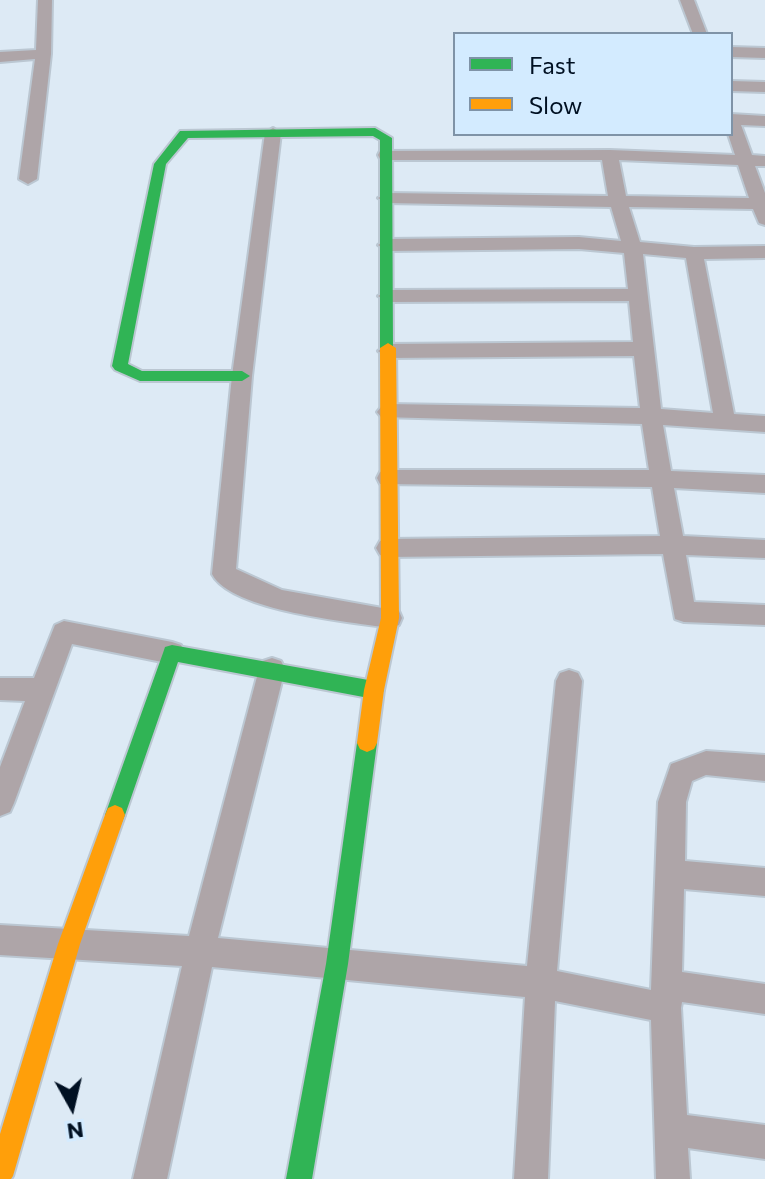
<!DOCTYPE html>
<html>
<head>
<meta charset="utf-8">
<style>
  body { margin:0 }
  #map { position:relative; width:765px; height:1179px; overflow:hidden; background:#ddeaf5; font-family:Commissioner,sans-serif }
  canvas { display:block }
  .legend { position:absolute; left:453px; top:32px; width:280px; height:104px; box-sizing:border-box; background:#d3ebff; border:2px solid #7f93a7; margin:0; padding:10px 14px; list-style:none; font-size:24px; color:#001022 }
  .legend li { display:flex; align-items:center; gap:16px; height:40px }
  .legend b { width:40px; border:2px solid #7f93a7 }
  .north { position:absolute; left:32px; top:1067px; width:80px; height:80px; -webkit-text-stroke:6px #d3ebff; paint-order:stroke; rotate:172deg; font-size:22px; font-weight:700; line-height:32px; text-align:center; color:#001022 }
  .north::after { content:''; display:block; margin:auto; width:28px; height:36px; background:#001022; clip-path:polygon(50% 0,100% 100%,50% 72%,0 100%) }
</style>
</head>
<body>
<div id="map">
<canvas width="765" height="1179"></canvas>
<ul class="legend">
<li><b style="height:10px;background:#30b455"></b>Fast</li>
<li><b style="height:10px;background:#ff9f0a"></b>Slow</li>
</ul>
<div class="north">N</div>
</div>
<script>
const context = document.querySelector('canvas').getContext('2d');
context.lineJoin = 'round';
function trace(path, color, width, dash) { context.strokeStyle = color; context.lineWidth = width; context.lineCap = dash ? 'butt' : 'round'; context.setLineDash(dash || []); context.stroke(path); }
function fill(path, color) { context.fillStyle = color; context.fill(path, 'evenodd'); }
const street = new Path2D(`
  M38,0H52L51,54L37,179L28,184L19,179L35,59L0,62V52L36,50Z
  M680,0H694L707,34H693Z
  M731,47L765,48V58L731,57Z
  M731,81L765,82V92L731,91Z
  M731,114L765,116V126L741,125L752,155L765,156V166H755L765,193V225L759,223L753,209L629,207L640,242L694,247L765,246V258L704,259L734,414L765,416V432L663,425L671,471L765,475V493L674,488L683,536L765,540V558L686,555L694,602L765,605V625L684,622L675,619L663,554L388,557L380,555L376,548L380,541L388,539L660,536L652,487L380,484L377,478L380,472L388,470H649L642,424L381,417L377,412L381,407L388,404L640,408L634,356L388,358L378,351L388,344L633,342L629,301L388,302L378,296L388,290L628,289L624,253L579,249L387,251L378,245L387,239L579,237L621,241L611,207L387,203L378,198L387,193L608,196L602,160H386L380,159L378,155L380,151L610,150L735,155L728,134H731ZM619,160L738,165L749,198L626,196ZM643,254L686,258L713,413L661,409Z
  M273,128L281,133L252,376L236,569L282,590L399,611L402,618L399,625L390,628C351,622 231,611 212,574L232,376L265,133Z
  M64,621L172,642L181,645L185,653L181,661L172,664L72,644L14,803L10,812L0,816V767L25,701L0,700V678H34L55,625Z
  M272,658L281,661L285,669L218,938L527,966L556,681L560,673L569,670L578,673L582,681L557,971L651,990L658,802L671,764L706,751L765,755V781L706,775L692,781L686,802L685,861L765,868V896L684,889L682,972L765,984V1014L682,1002L681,1008L687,1115L765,1125V1159L688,1148L690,1179H656L651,1020L555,1001L548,1179H514L525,997L212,967L167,1179H133L182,966L0,955V925L189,936L259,669L263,661Z`);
const fast = new Path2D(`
  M375,128L392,138L393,352H383L380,348V140L373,136L188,138L166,164L128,364L142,371H242L250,376L242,381H140L115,370L112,366L154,164L180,131Z
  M172,645L374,681L381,684L384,690L381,696L374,699L178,662L125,815L122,822L115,825L108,822L105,815L163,653L165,647Z
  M367,734L374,737L377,743L348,964L312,1179H286L326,964L357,743L360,737Z`);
const slow = new Path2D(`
  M388,343L396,348L399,618L384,690L377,743L374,749L367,752L360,749L357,743L364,690L381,618L380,348Z
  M115,805L122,808L125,815L80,944L13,1176L11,1179H0V1134L58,944L105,815L108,808Z`);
trace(street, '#bbc7d2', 4);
trace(fast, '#bbc7d2', 4);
trace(slow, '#bbc7d2', 4);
fill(street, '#aea5a8');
fill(fast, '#30b455');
fill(slow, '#ff9f0a');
</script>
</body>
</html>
